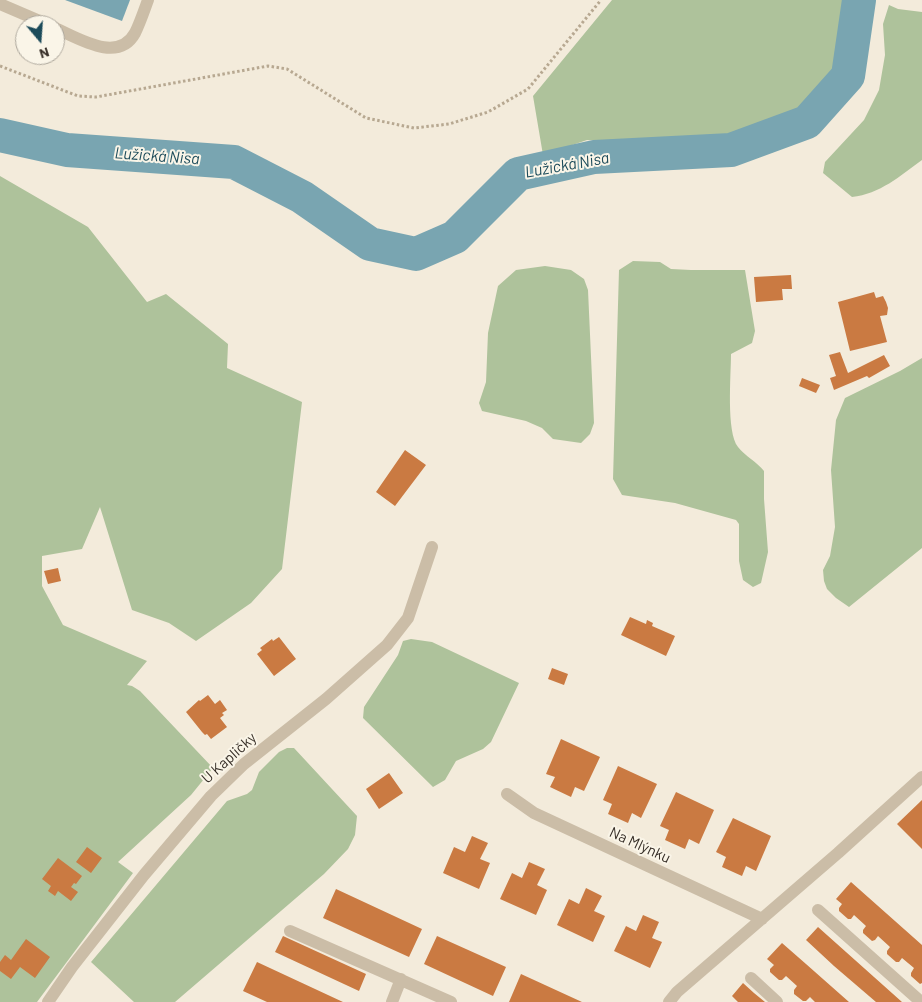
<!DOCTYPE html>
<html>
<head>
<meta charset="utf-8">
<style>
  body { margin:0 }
  #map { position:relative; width:922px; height:1002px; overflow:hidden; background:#f3ebdb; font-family:Barlow,sans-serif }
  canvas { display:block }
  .north { position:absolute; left:15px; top:15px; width:50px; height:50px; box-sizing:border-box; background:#faf5e8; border:1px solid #aca69b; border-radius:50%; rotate:162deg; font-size:14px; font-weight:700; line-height:20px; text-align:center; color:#372f28 }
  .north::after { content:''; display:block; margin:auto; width:18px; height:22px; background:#1c4b5a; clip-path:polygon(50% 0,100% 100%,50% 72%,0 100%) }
</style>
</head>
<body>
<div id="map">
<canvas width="922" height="1002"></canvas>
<div class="north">N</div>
</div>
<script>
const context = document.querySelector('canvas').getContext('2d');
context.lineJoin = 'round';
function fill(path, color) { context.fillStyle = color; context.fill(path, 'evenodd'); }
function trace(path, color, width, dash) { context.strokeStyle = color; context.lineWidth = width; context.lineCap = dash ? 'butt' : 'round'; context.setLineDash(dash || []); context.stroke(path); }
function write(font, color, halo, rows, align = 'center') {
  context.font = font + ' Barlow,sans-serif'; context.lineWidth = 4; context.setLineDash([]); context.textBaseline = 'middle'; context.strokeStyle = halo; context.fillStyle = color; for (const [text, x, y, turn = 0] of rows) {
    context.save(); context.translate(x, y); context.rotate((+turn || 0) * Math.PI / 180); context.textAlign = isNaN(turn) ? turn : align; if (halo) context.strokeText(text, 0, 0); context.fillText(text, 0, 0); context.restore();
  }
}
fill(new Path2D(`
  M612,0H848L835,73L798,112L724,141L587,140L543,155L533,96Z
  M889,5L898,9L922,12V160C900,176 880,194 852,197L823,173L825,162L864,120L879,90L885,55L883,24Z
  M0,176L88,227L147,302L166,294L228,344L227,368L302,402L282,569L251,603L196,641L169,623L132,610L100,507L82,549L42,556V586L63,625L147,661L127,685L132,686L140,691L213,768L191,795L118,862L133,873L37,1002H0Z
  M633,261L660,262L671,269L691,270H745L755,331L752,343L731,354C731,375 726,432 738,447C745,456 757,462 764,471V499L768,552L761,583L753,587L743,580L739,561V524L736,520L675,503L622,495L613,479L619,270Z
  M545,266L571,270L584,279L588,290L594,423L590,434L581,443L553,439L542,428L526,421L482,411L479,403L486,382L488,333L498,286L516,270Z
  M922,358V548L849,607L836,598L827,589L824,581L823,570L830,556L835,527L831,470L836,420L845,398L900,371Z
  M411,639L432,642L519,683L491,742L483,749L456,761L445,780L433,787L363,718L364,707L398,655L403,641Z
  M287,748H294L357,816L355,835L348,849L324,874L175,1002H134L91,962L227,801L247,794L252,790L259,772L279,752Z`), '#aec29b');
fill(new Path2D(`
  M65,0H130L122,21Z`), '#79a5b1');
trace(new Path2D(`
  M0,135L67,150L234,162L302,197L370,244L416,254L455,237L518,174L594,157L731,150L807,122L848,76L859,0`), '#79a5b1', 34);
fill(new Path2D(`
  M791,275L792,289H782L783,300L756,302L754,277Z
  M874,292L876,298L883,296L886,302L888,308L887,315L880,316L887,342L850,351L838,302Z
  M840,352L848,373L884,355L890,366L869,378L867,376L834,390L830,378L836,376L829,355Z
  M802,378L820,385L816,393L799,386Z
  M405,450L426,465L395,506L376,492Z
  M58,568L61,581L48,584L44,571Z
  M630,617L646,624L647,620L653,623L652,626L675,636L666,656L621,635Z
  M279,637L296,659L274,676L257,654L262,650L260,648L272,639L273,641Z
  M552,668L568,674L564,685L548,679Z
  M208,695L215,704L220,700L227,710L222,713L224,715L220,718L227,727L211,739L207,734L205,735L202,732L186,712L199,700L200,701Z
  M561,739L600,757L584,791L575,787L571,797L550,787L555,777L546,774Z
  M618,766L657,784L641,818L632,813L628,823L608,814L612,804L603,800Z
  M389,773L403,793L379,809L366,789Z
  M676,792L714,810L699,844L689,839L685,849L665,840L669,830L660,826Z
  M922,800V849L897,824Z
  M733,818L771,836L756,871L746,866L742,876L722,867L726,857L716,852Z
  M472,836L488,843L480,859L490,863L479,889L443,873L454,847L465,852Z
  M87,847L102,858L91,873L76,862Z
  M58,858L82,876L76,884L74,883L71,887L78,892L71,901L58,891L55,896L48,891L51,886L42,879Z
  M529,862L545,869L537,885L547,890L536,915L500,899L512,873L522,878Z
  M851,882L922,945V983L920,984L911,976V973L914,968L902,958L899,962H896L887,954V951L890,947L878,936L875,940L872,941L863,933V930L866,926L854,915L851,919H848L839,911V908L842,904L836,899Z
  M586,888L602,896L594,911L605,916L593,942L557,925L569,899L579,904Z
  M336,889L422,929L409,957L323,918Z
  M643,915L659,922L652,938L662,942L650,968L614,951L626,926L636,931Z
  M818,927L902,1002H876L834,966L806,940Z
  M283,936L366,974L359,991L275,952Z
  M437,936L506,967L493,996L424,964Z
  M26,939L50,957L35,978L20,967L11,979L0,971V962L5,955L11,960Z
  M782,943L806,964L849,1002H815L810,997L806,1001H803L794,994V990L797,986L786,976L782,980H779L770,972V969L774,965L767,959Z
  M257,962L343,1002H267L243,991Z
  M521,974L582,1002H509Z
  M743,983L754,993L765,1002H738L732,996Z`), '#ca7a42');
trace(new Path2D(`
  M0,66L78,96L96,97L268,66L287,69L366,118L414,128L449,124L488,112L528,89L601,0`), '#b7a891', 3, [2.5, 2.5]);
trace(new Path2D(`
  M0,4L49,25
  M55,28C78,38 118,64 135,33C140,23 144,11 148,0
  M507,794L534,813L762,919
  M818,910L921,1002
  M290,931L451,1002
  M751,978L777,1002
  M48,1002L72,967L144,875L211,796L244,764L326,699L387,645L408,618L432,547
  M392,1002L401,979
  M669,1002L677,992L838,853L922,777`), '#cbbda7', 12);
write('15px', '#372f28', '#faf5e8', [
  ["U Kapličky",229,758,-42],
  ["Na Mlýnku",640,845,25]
]);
write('italic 16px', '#1c4b5a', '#faf5e8', [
  ["Lužická Nisa",157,156,4],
  ["Lužická Nisa",567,165,-10]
]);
</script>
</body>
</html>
